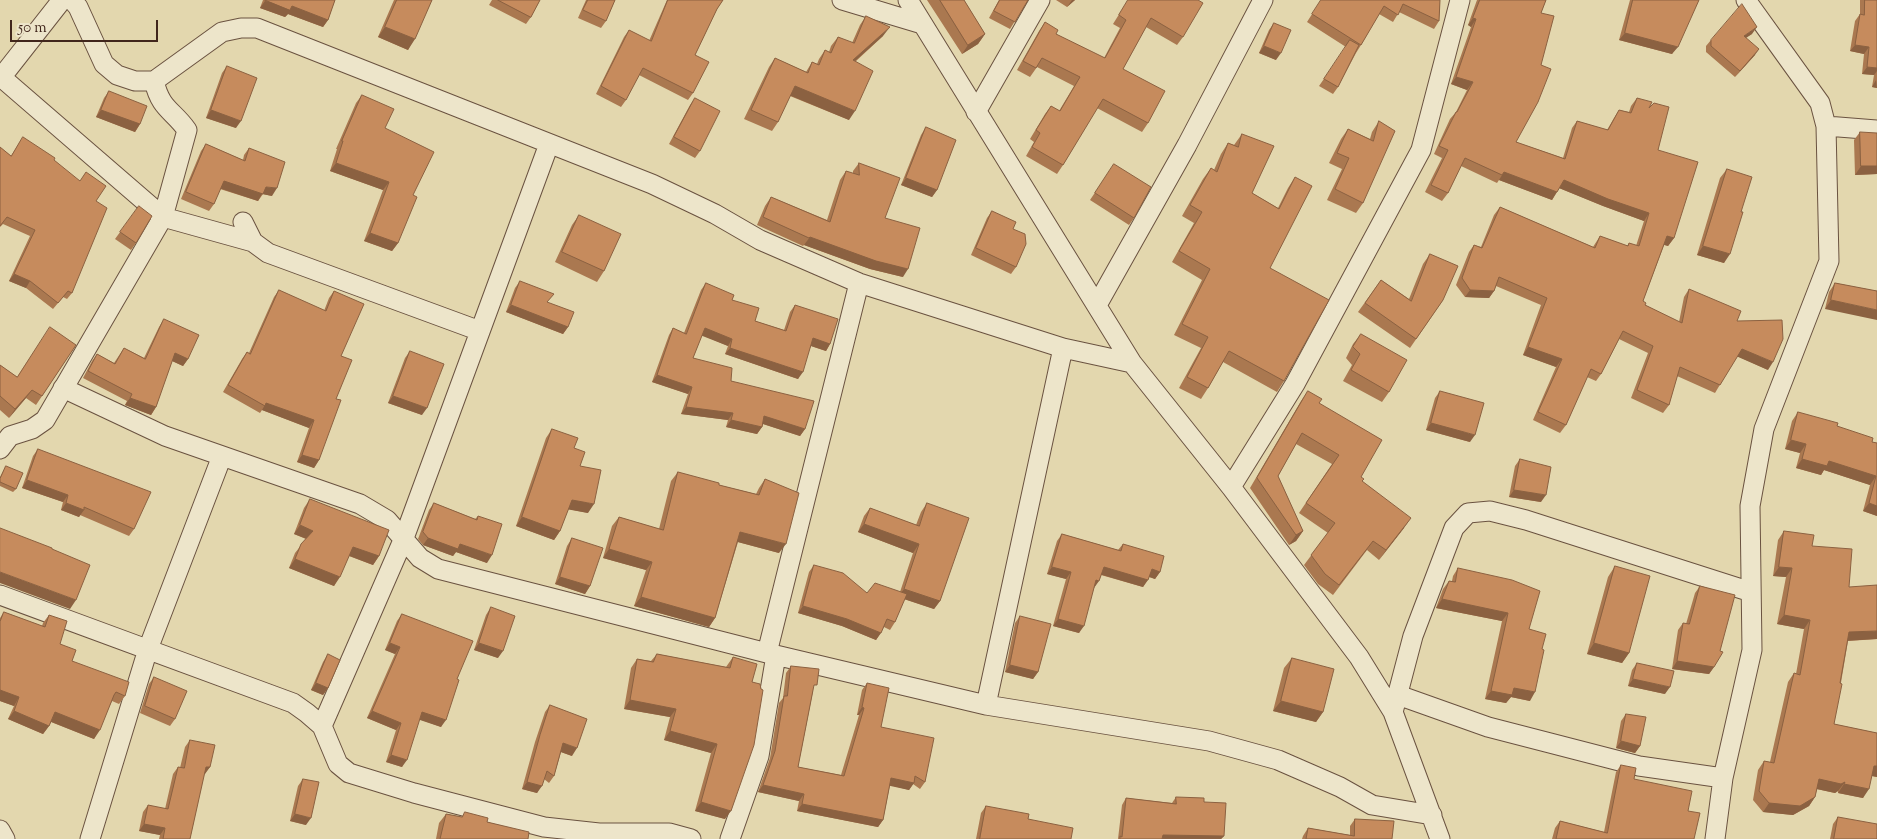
<!DOCTYPE html>
<html>
<head>
<meta charset="utf-8">
<style>
  body { margin:0 }
  #map { position:relative; width:1877px; height:839px; overflow:hidden; background:#e3d7ae; font-family:"Sorts Mill Goudy",serif }
  canvas { display:block }
  .scale { position:absolute; left:10px; top:20px; width:148px; height:22px; box-sizing:border-box; border:2px solid #41261c; border-top:0; padding-left:6px; font-size:15px; line-height:18px; white-space:nowrap; color:#41261c; -webkit-text-stroke:4px #ede5ca; paint-order:stroke }
</style>
</head>
<body>
<div id="map">
<canvas width="1877" height="839"></canvas>
<div class="scale">50 m</div>
</div>
<script>
const context = document.querySelector('canvas').getContext('2d');
context.lineJoin = 'round';
function trace(path, color, width, dash) { context.strokeStyle = color; context.lineWidth = width; context.lineCap = dash ? 'butt' : 'round'; context.setLineDash(dash || []); context.stroke(path); }
function fill(path, color) { context.fillStyle = color; context.fill(path, 'evenodd'); }
const minor = new Path2D(`
  M72,0L78,7L104,64L117,75L135,81H154L222,32L241,28H257L652,184L715,214L760,240L859,283L1063,348L1132,363
  M842,0L922,24
  M908,0L1132,363L1231,487L1359,657L1393,712L1440,839
  M1,77L163,217L253,242
  M0,79L62,0
  M976,112L1040,0
  M1826,126L1877,130
  M243,222L253,242L268,253L480,331
  M1097,305L1187,145L1263,0
  M63,388L165,436L360,504L387,520L420,558L438,569L767,653L986,705L1209,741L1278,760L1340,787L1372,805L1432,815
  M0,449L10,436L32,429L45,420L163,217L187,130C172,109 161,110 154,81
  M1231,487L1295,384L1421,150L1460,0
  M0,595L293,703L307,713L322,726L338,764L349,773L414,793L544,827L599,833H669L691,839
  M767,653L859,283
  M1398,695L1488,727L1639,766L1723,778
  M986,705L1063,348
  M1393,712L1413,636L1454,528L1468,513L1490,511L1526,520L1751,592
  M322,726L404,538L549,144
  M0,830L5,839
  M90,839L148,649L222,456
  M730,839L759,756L776,655
  M1715,839L1723,778L1752,650L1750,506L1764,429L1829,261L1826,126L1820,103L1746,0`);
trace(minor, '#6a5240', 21);
trace(minor, '#ede5ca', 19);
fill(new Path2D(`
  M263,0H335L328,20L323,27L288,14L285,17L260,8Z
  M394,0H432L408,50L378,37Z
  M492,0H540L531,17L526,24L489,5Z
  M586,0H615L606,21L601,28L578,18Z
  M667,0H723L717,9L695,55L693,93L688,100L639,75L626,100L621,107L596,94L624,37L629,30L649,41Z
  M927,0H964L985,34L978,44L962,54Z
  M999,0H1028L1010,29L989,18Z
  M1056,0H1075L1067,7Z
  M1128,0L1183,37L1177,45L1146,27L1123,69L1148,123L1142,132L1097,108L1063,165L1057,174L1026,156L1034,142L1030,139L1045,114L1051,106L1059,111L1074,86L1037,67L1030,77L1017,70L1039,31L1045,22L1056,34L1104,58L1120,28L1113,24Z
  M1321,0H1440L1439,21L1434,29L1399,12L1393,22L1379,14L1361,45L1356,53L1338,87L1333,94L1319,86L1346,47L1307,22Z
  M1477,0H1546L1541,13L1516,142L1563,158L1572,128L1577,121L1607,130L1614,118L1619,110L1629,112L1631,106L1637,98L1649,108L1674,238L1668,246L1664,245L1643,301L1645,305L1679,322L1684,297L1689,289L1737,321L1768,370L1737,356L1715,393L1677,376L1669,405L1663,413L1631,398L1648,353L1619,339L1601,374L1596,381L1587,377L1566,425L1560,433L1533,420L1556,367L1523,355L1541,305L1496,286L1494,291L1489,298L1465,297L1456,285L1469,252L1474,245L1481,247L1494,215L1500,207L1593,247L1600,236L1627,246L1629,243L1636,246L1644,221L1603,206L1559,188L1552,200L1499,180L1497,183L1461,166L1448,193L1442,201L1425,192L1442,158L1434,154L1450,119L1456,112L1467,90L1451,84L1471,27L1468,25Z
  M1630,0H1699L1672,54L1619,40Z
  M1860,0H1877V88L1872,87L1874,75L1862,74L1864,54L1850,51L1855,21L1860,14Z
  M866,16L883,36L855,62L849,120L790,96L778,122L772,131L744,119L769,67L775,58L806,72L812,62L817,64L819,59L825,50L829,52L831,46L838,37L852,43L860,25Z
  M1274,23L1276,60L1259,53L1269,30Z
  M1752,34L1746,37L1755,55L1735,77L1706,52V46L1711,40Z
  M227,66L236,128L206,118L222,73Z
  M109,91L140,124L135,132L96,117L104,98Z
  M362,95L385,128L398,243L392,251L364,241L383,190L330,171L337,149H336L356,103Z
  M695,98L700,151L695,158L669,144L690,105Z
  M1379,121L1363,203L1356,213L1327,200L1342,169L1329,163L1341,139L1348,129L1370,139L1372,132Z
  M926,127L937,190L932,197L901,185L921,135Z
  M1860,132L1877,174L1855,175L1854,140Z
  M1242,134L1252,193L1278,208L1288,188L1295,177L1270,268L1284,381L1277,392L1223,362L1208,388L1201,399L1179,388L1201,348L1174,335L1202,280L1172,262L1194,223L1182,216L1203,179L1211,168L1214,170L1221,154L1228,143L1234,145Z
  M23,137L54,160L96,201L72,293L67,299L63,297L53,309L26,288L9,281L30,236L3,224L0,227V147L11,156Z
  M206,144L243,160L244,155L249,148L272,196L263,194L258,201L220,189L214,204L209,211L181,199L201,151Z
  M859,163L885,218L903,277L870,269L804,245L803,246L757,225L765,206L771,197L827,220L840,180L846,171L853,174V171Z
  M1114,164L1134,218L1129,225L1090,200Z
  M1727,169L1741,212L1724,263L1697,255L1720,178Z
  M139,206L136,243L131,250L115,239Z
  M992,211L1013,229L1016,267L1011,274L971,255L987,218Z
  M579,215L604,271L597,282L555,262L572,225Z
  M1430,254L1443,300L1410,348L1358,312L1381,280L1409,299L1423,264Z
  M520,281L547,302L568,327L563,334L506,312L515,288Z
  M706,283L732,300L755,321L784,330L790,312L795,305L830,344L826,351L811,346L798,379L725,354L728,346L702,335L693,358L731,381L805,429L800,436L763,424L762,427L757,434L726,427L728,420L681,414L688,394L652,382L669,335L673,328L684,333L701,290Z
  M1835,283L1877,291L1825,309L1829,292Z
  M279,290L324,311L329,298L334,291L341,356L336,399L319,460L314,468L297,462L309,428L262,410L260,413L223,392L242,359L247,352L249,353L274,297Z
  M164,319L188,359L183,366L172,361L156,407L151,415L125,405L127,401L83,378L92,361L97,354L114,363L124,348L144,358L159,327Z
  M1361,334L1389,392L1382,402L1343,381L1352,365L1346,358L1353,344Z
  M76,345L36,405L26,398L9,418L0,410V365L17,377Z
  M410,351L422,415L388,403L405,358Z
  M1308,391L1319,403L1361,477L1362,481L1404,528L1379,560L1367,550L1333,595L1318,584L1304,565L1328,533L1299,513L1332,464L1296,444L1278,476L1303,531L1296,541L1289,545L1250,488L1301,401Z
  M1440,391L1470,442L1426,430L1435,398Z
  M1798,412L1837,426L1872,442L1877,443V516L1863,511L1870,485L1824,470L1821,475L1796,468L1800,453L1785,449L1792,421Z
  M552,429L574,448L580,466L588,513L568,509L560,531L554,540L516,526L546,438Z
  M38,449L134,529L129,536L80,515L79,517L61,510L63,502L22,488L33,456Z
  M1520,459L1541,502L1509,497L1515,466Z
  M6,466L16,489L13,492L0,486V477Z
  M678,472L719,485L756,494L759,488L765,479L779,553L738,542L715,618L709,627L634,606L646,570L603,558L612,526L619,517L659,529L671,481Z
  M310,499L379,556L373,565L349,556L334,586L289,568L295,553L306,539L294,534L304,508Z
  M434,503L475,519L478,516L487,563L456,552L453,556L423,545L418,539L429,510Z
  M927,503L940,601L934,609L904,599L895,622L890,630L884,627L876,640L842,626L798,613L809,572L814,565L867,593L900,592L913,553L858,532L864,516L870,508L916,525L921,512Z
  M1784,531L1812,546L1849,587L1877,639L1848,641L1834,724L1877,733V777L1872,776L1863,798L1838,793V791L1835,793L1817,789L1815,797L1809,806L1793,815L1763,812L1753,800L1758,770L1764,761L1770,762L1788,682L1794,673L1796,674L1804,629L1777,624L1786,577L1773,576L1778,540Z
  M1062,534L1118,550L1123,544L1160,572L1155,579L1149,577L1143,587L1101,575L1094,588L1079,633L1053,626L1066,579L1047,574L1057,541Z
  M572,538L590,586L585,594L555,584L567,546Z
  M1615,566L1629,653L1622,663L1587,654L1608,577Z
  M1458,568L1529,629L1530,701L1511,697L1506,703L1485,699L1502,621L1436,608L1443,589L1449,581H1452L1453,576Z
  M1700,586L1714,667L1709,674L1672,669L1678,630L1683,623L1686,624L1695,593Z
  M491,607L498,658L474,650L486,615Z
  M4,612L42,626L43,623L49,615L60,644L72,661L125,696L119,704L112,701L94,739L51,722L49,726L43,734L8,719L14,706L0,701V618Z
  M402,614L457,679L441,727L419,719L402,767L386,762L396,730L367,718L395,654L385,650L397,621Z
  M1020,616L1038,672L1033,679L1005,672L1015,623Z
  M328,654V688L323,695L311,690L323,662Z
  M657,654L726,667L733,657L752,682L725,819L695,811L711,753L664,740L670,717L624,709L631,668L637,659L651,661Z
  M1292,658L1323,712L1316,722L1273,711L1284,668Z
  M1637,663L1665,694L1628,686L1632,670Z
  M791,666L813,691L798,767L841,775L859,715H857L862,690L867,683L881,727L925,782L920,789L913,784L909,790L890,785L883,820L878,827L797,811L799,801L758,792L770,758L779,703L783,698L786,673Z
  M154,677L175,719L170,726L140,713L149,684Z
  M550,705L572,756L561,752L554,776L549,783L544,779L537,793L522,789L535,742L545,712Z
  M1626,714L1640,746L1635,753L1616,748L1621,721Z
  M190,740L210,767L204,774L190,839H159L160,835L139,831L143,812L148,805L165,809L173,774L178,767L180,768L185,747Z
  M1621,765L1634,779L1688,811L1694,839H1552L1555,828L1560,821L1604,832L1616,772Z
  M303,779L306,825L290,821L298,786Z
  M1176,797L1204,802L1224,836L1221,839H1118L1122,805L1126,798L1172,803Z
  M986,806L1028,819L1071,839H976L981,813Z
  M446,814L487,822L528,839H436L439,823Z
  M1838,817L1877,839H1830L1833,824Z
  M1355,819L1392,839H1302L1303,836L1308,828L1350,835V826Z`), '#aa7850');
fill(new Path2D(`
  M1072,0H1075L1067,7Z
  M265,1L292,6L328,20L323,27L288,14L285,17L260,8Z
  M1473,18L1476,19L1471,27L1468,25Z
  M385,27L415,39L408,50L378,37Z
  M890,27L883,36L846,69L853,60Z
  M1757,27L1752,34L1740,42L1744,36Z
  M1625,33L1678,47L1672,54L1619,40Z
  M985,34L978,44L962,54L968,45Z
  M1855,45L1869,47L1864,54L1850,51Z
  M1264,46L1281,53L1276,60L1259,53Z
  M1759,49L1755,55L1735,77L1740,71Z
  M1867,67L1877,68V71L1874,75L1862,74Z
  M1456,77L1473,82L1467,90L1451,84Z
  M1876,80L1877,88L1872,87Z
  M795,86L855,111L849,120L789,95Z
  M101,110L140,124L135,132L96,117Z
  M211,110L241,121L236,128L206,118Z
  M336,163L389,182L383,190L330,171Z
  M1861,166H1877V174L1855,175Z
  M1504,172L1557,192L1552,200L1499,180Z
  M906,178L937,190L932,197L901,185Z
  M1564,180L1649,213L1644,221L1603,206L1559,188Z
  M224,181L266,187L277,188L272,196L262,194L258,201L219,188Z
  M370,233L398,243L392,251L364,241Z
  M1667,236L1674,238L1668,246L1662,244Z
  M810,237L908,269L903,277L870,269L804,245Z
  M1703,246L1730,254L1724,263L1697,255Z
  M14,274L30,281L26,288L9,281Z
  M1470,290L1494,291L1489,298L1465,297Z
  M1831,300L1877,310V320L1825,309Z
  M511,305L568,327L563,334L506,312Z
  M705,328L732,339L728,346L700,335Z
  M813,338L830,344L826,351L808,345Z
  M1528,347L1562,359L1556,367L1523,355Z
  M730,348L803,372L798,379L725,354Z
  M1742,349L1773,362L1768,370L1736,356Z
  M175,353L188,359L183,366L170,360Z
  M657,375L692,387L688,394L652,382Z
  M32,390L26,398L9,418L15,409Z
  M393,396L427,408L422,415L388,403Z
  M130,398L156,407L151,415L125,405Z
  M266,403L314,420L309,428L262,410Z
  M686,407L733,413L728,420L681,414Z
  M764,416L805,429L800,436L760,423Z
  M731,420L762,427L757,434L726,427Z
  M1431,423L1475,435L1470,442L1426,430Z
  M1791,440L1806,444L1800,453L1785,449Z
  M302,455L319,460L314,468L297,462Z
  M1802,459L1829,461L1876,476L1870,485L1824,470L1821,475L1796,468Z
  M27,480L68,495L63,502L22,488Z
  M1514,490L1546,495L1541,502L1509,497Z
  M572,500L594,504L588,513L566,509Z
  M66,503L84,510L79,517L61,510Z
  M1869,503L1877,506V516L1863,511Z
  M522,517L560,531L554,540L516,526Z
  M1411,518L1404,528L1379,560L1386,550Z
  M864,524L919,544L913,553L858,532Z
  M300,525L313,531L307,539L294,534Z
  M1303,531L1296,541L1289,545L1296,535Z
  M740,532L786,544L779,553L734,541Z
  M428,538L460,544L492,555L487,563L456,552L453,556L423,545Z
  M353,547L379,556L373,565L347,555Z
  M609,549L652,562L646,570L603,558Z
  M295,559L340,577L334,586L289,568Z
  M1052,567L1071,572L1066,579L1047,574Z
  M1104,567L1148,580L1143,587L1099,574Z
  M1779,567L1792,568L1786,577L1773,576Z
  M1152,569L1160,572L1155,579L1147,576Z
  M0,572L76,600L70,609L0,583Z
  M560,577L590,586L585,594L555,584Z
  M1096,580L1099,581L1094,588Z
  M904,589L940,601L934,609L898,597Z
  M641,597L715,618L709,627L634,606Z
  M1442,599L1508,613L1502,621L1436,608Z
  M803,606L847,619L881,633L876,640L842,626L798,613Z
  M1784,615L1810,620L1804,629L1777,624Z
  M1058,619L1084,626L1079,633L1053,626Z
  M1877,631V639L1843,641L1849,632Z
  M390,643L400,647L395,654L385,650Z
  M479,643L503,651L498,658L474,650Z
  M1594,643L1629,653L1622,663L1587,654Z
  M1677,661L1714,667L1709,674L1672,669Z
  M1010,665L1038,672L1033,679L1005,672Z
  M1633,679L1670,687L1665,694L1628,686Z
  M316,683L328,688L323,695L311,690Z
  M1514,688L1535,692L1530,701L1511,697L1506,703L1485,699L1491,691Z
  M0,690L19,697L14,706L0,701Z
  M630,700L676,709L670,717L624,709Z
  M1281,701L1323,712L1316,722L1273,711Z
  M862,707L864,708L859,715H857Z
  M14,711L49,726L43,734L8,719Z
  M372,711L401,723L396,730L367,718Z
  M55,712L100,730L94,739L49,721Z
  M422,712L446,720L441,727L417,719Z
  M670,731L717,744L711,753L664,740Z
  M1621,741L1640,746L1635,753L1616,748Z
  M563,743L577,748L572,756L558,751Z
  M391,755L407,760L402,767L386,762Z
  M1874,766H1877V777L1867,775Z
  M206,767H210L205,774H201Z
  M891,778L914,783L909,790L886,785Z
  M1819,779L1845,782L1838,791L1835,793L1812,788Z
  M527,782L542,786L537,793L522,789Z
  M1844,784L1869,789L1863,798L1838,793Z
  M763,785L804,794L799,801L758,792Z
  M1815,797L1809,806L1793,815L1763,812L1769,803Z
  M701,802L731,811L725,819L695,811Z
  M802,804L883,820L878,827L797,811Z
  M295,814L311,818L306,825L290,821Z
  M144,824L165,828L160,835L139,831Z
  M1163,835L1224,836L1221,839H1160Z`), '#8b6141');
const building = new Path2D(`
  M265,0H335L328,20L292,6L290,10Z
  M397,0H432L415,39L385,27Z
  M498,0H540L531,17Z
  M588,0H615L606,21L583,10Z
  M668,0H723L717,9L695,55L709,62L693,93L643,68L626,100L601,86L629,30L651,41Z
  M940,0H964L985,34L968,45Z
  M1000,0H1028L1015,22L994,11Z
  M1128,0H1198L1203,3L1183,37L1151,18L1123,69L1165,91L1148,123L1103,99L1063,165L1032,147L1040,133L1036,130L1051,106L1060,111L1080,77L1042,58L1036,68L1023,61L1045,22L1058,30L1056,34L1105,58L1126,20L1119,15Z
  M1321,0H1440L1439,21L1403,4L1398,15L1384,6L1361,45L1312,14Z
  M1480,0H1546L1541,13L1554,16L1541,65L1551,69L1538,102L1516,142L1565,159L1577,121L1608,130L1619,110L1631,113L1637,98L1652,102L1649,108L1654,103L1669,107L1658,150L1698,162L1674,238L1667,236L1643,301L1646,303L1645,305L1682,323L1689,289L1741,311L1737,321L1782,320L1783,339L1773,362L1742,349L1720,385L1680,367L1669,405L1637,390L1653,346L1623,331L1601,374L1591,369L1566,425L1538,412L1562,359L1528,347L1547,298L1499,277L1494,291L1470,290L1462,278L1474,245L1482,248L1500,207L1595,248L1600,236L1628,246L1629,243L1639,246L1649,213L1608,199L1564,180L1557,192L1504,172L1502,175L1465,158L1448,193L1431,185L1448,150L1439,146L1456,112H1457L1473,82L1456,77L1476,19L1473,18Z
  M1633,0H1699L1678,47L1625,33Z
  M1865,0H1877V68L1867,67L1869,47L1855,45L1860,14L1864,15Z
  M1742,4L1757,27L1744,36L1759,49L1740,71L1711,46V40Z
  M866,16L890,27L853,60L873,71L855,111L795,86L778,122L751,110L775,58L808,73L812,62L819,65L825,50L831,53L838,37L854,43Z
  M1274,23L1291,30L1281,53L1264,46Z
  M1350,40L1359,45L1338,87L1324,79Z
  M227,66L257,78L241,121L211,110Z
  M109,91L147,106L140,124L101,110Z
  M362,95L394,109L385,128L434,152L413,195L417,197L398,243L370,233L389,182L336,163L343,141H342Z
  M695,98L720,111L700,151L674,137Z
  M1379,121L1395,131L1363,203L1335,189L1349,158L1337,153L1348,129L1373,141Z
  M926,127L956,140L937,190L906,178Z
  M1860,132L1877,133V166H1861Z
  M1242,134L1274,146L1252,193L1279,209L1295,177L1312,186L1270,268L1329,300L1284,381L1229,351L1208,388L1187,377L1208,337L1182,324L1210,269L1179,251L1202,212L1190,205L1211,168L1217,172L1228,143L1238,147Z
  M23,137L55,158L54,160L80,181L86,172L106,186L96,201L107,208L72,293L68,291L58,303L30,281L14,274L35,230L7,217L0,226V147L11,156Z
  M206,144L245,161L249,148L285,162L277,188L266,187L263,194L224,181L214,204L186,192Z
  M859,163L900,178L885,218L920,228L908,269L876,261L810,237L809,238L763,217L771,197L830,222L846,171L859,175Z
  M1114,164L1151,187L1134,218L1095,193Z
  M1727,169L1752,177L1741,212H1743L1730,254L1703,246Z
  M139,206L152,216L136,243L120,232Z
  M992,211L1016,222L1013,229L1025,234L1026,244L1016,267L976,248Z
  M579,215L621,234L604,271L562,252Z
  M1430,254L1458,266L1443,300L1416,339L1365,303L1381,280L1411,301Z
  M520,281L554,294L547,302L574,312L568,327L511,305Z
  M706,283L734,295L732,300L759,308L755,321L786,331L795,305L838,319L830,344L813,338L803,372L730,348L732,339L705,328L693,358L732,368L731,381L814,401L805,429L764,416L762,427L731,420L733,413L686,407L692,387L657,375L673,328L686,334Z
  M1835,283L1877,291V310L1831,300Z
  M279,290L326,311L334,291L364,304L341,356L352,360L336,399L341,400L319,460L302,455L314,420L266,403L265,406L228,385L247,352L250,354Z
  M164,319L199,335L188,359L175,353L156,407L130,398L132,394L88,371L97,354L115,364L124,348L145,359Z
  M50,327L76,345L42,396L32,390L15,409L0,396V365L17,377Z
  M1361,334L1407,360L1389,392L1351,370L1360,354L1353,347Z
  M410,351L444,364L427,408L393,396Z
  M1308,391L1322,399L1319,403L1382,440L1361,477L1364,479L1362,481L1411,518L1386,550L1373,541L1339,585L1325,574L1311,555L1335,523L1306,503L1339,455L1302,433L1278,476L1303,531L1296,535L1257,478Z
  M1440,391L1484,403L1475,435L1431,423Z
  M1798,412L1838,423L1837,426L1873,438L1872,442L1877,443V506L1869,503L1876,476L1829,461L1827,466L1802,459L1806,444L1791,440Z
  M552,429L578,438L574,448L585,452L580,466L601,470L594,504L572,500L560,531L522,517Z
  M38,449L151,492L134,529L84,507V510L66,503L68,495L27,480Z
  M1520,459L1551,467L1546,495L1514,490Z
  M6,466L23,473L16,489L0,482V479Z
  M678,472L719,483V485L759,495L765,479L799,493L786,544L740,532L715,618L641,597L652,562L609,549L619,517L663,530Z
  M310,499L389,530L379,556L353,547L340,577L295,559L301,544L313,531L300,525Z
  M434,503L477,520L478,516L502,524L492,555L460,544L458,549L428,538L423,532Z
  M927,503L969,518L940,601L904,589L919,544L864,524L870,508L919,526Z
  M0,528L52,548V549L90,565L76,600L0,572Z
  M1784,531L1814,535L1812,546L1852,549L1849,587L1877,585V631L1849,632L1840,683L1842,684L1834,724L1877,733V766H1874L1869,789L1844,784L1845,782L1841,784L1819,779L1815,797L1800,806L1769,803L1759,791L1764,761L1774,763L1794,673L1800,675L1810,620L1784,615L1792,568L1779,567Z
  M1062,534L1121,551L1123,544L1164,556L1160,572L1152,569L1148,580L1104,567L1099,581L1096,580L1084,626L1058,619L1071,572L1052,567Z
  M572,538L603,548L590,586L560,577Z
  M814,565L843,573L867,593L875,583L907,594L895,622L887,619L881,633L847,619L803,606Z
  M1615,566L1650,576L1629,653L1594,643Z
  M1458,568L1512,580L1540,591L1529,629L1546,634L1542,649L1544,650L1535,692L1514,688L1512,695L1491,691L1508,613L1442,599L1449,581L1455,582Z
  M1700,586L1735,595L1720,651L1723,652L1714,667L1677,661L1683,623L1689,624Z
  M491,607L515,616L503,651L479,643Z
  M4,612L45,627L49,615L67,621L60,644L76,650L72,661L129,682L125,696L116,692L114,695L100,730L55,712L49,726L14,711L19,697L0,690V622Z
  M402,614L473,641L457,679L459,680L446,720L422,712L407,760L391,755L401,723L372,711L400,647L390,643Z
  M1020,616L1051,624L1038,672L1010,665Z
  M328,654L340,660L328,688L316,683Z
  M657,654L730,668L733,657L757,664L752,682L760,684L761,689L763,690L754,745L731,811L701,802L717,744L670,731L676,709L630,700L637,659L653,662Z
  M1292,658L1334,669L1323,712L1281,701Z
  M1637,663L1674,671L1670,687L1633,679Z
  M791,666L819,669L817,685H814L798,767L844,776L864,708L862,707L867,683L889,688L881,727L934,738L925,782L915,776L914,783L891,778L883,820L802,804L804,794L763,785L775,751L784,696H787Z
  M154,677L187,691L175,719L145,706Z
  M550,705L587,719L577,748L563,743L554,776L547,771L542,786L527,782L540,735Z
  M1626,714L1646,717L1640,746L1621,741Z
  M190,740L215,745L210,767H206L190,839H163L165,828L144,824L148,805L168,809L178,767L184,768Z
  M1621,765L1636,768L1634,779L1692,791L1688,811L1700,813L1694,839H1556L1560,821L1607,833Z
  M303,779L319,782L311,818L295,814Z
  M1176,797L1204,798V802L1226,803L1224,836L1163,835L1162,839H1120V836L1122,837L1126,798L1176,804Z
  M986,806L1029,814L1028,819L1073,828L1071,839H980Z
  M465,812L488,818L487,822L529,832L528,839H440L446,814L462,817Z
  M1838,817L1877,824V839H1834Z
  M1355,819L1394,821L1392,839H1306L1308,828L1354,836Z`);
fill(building, '#c68b5d');
trace(building, '#8b6141', 1);
</script>
</body>
</html>
